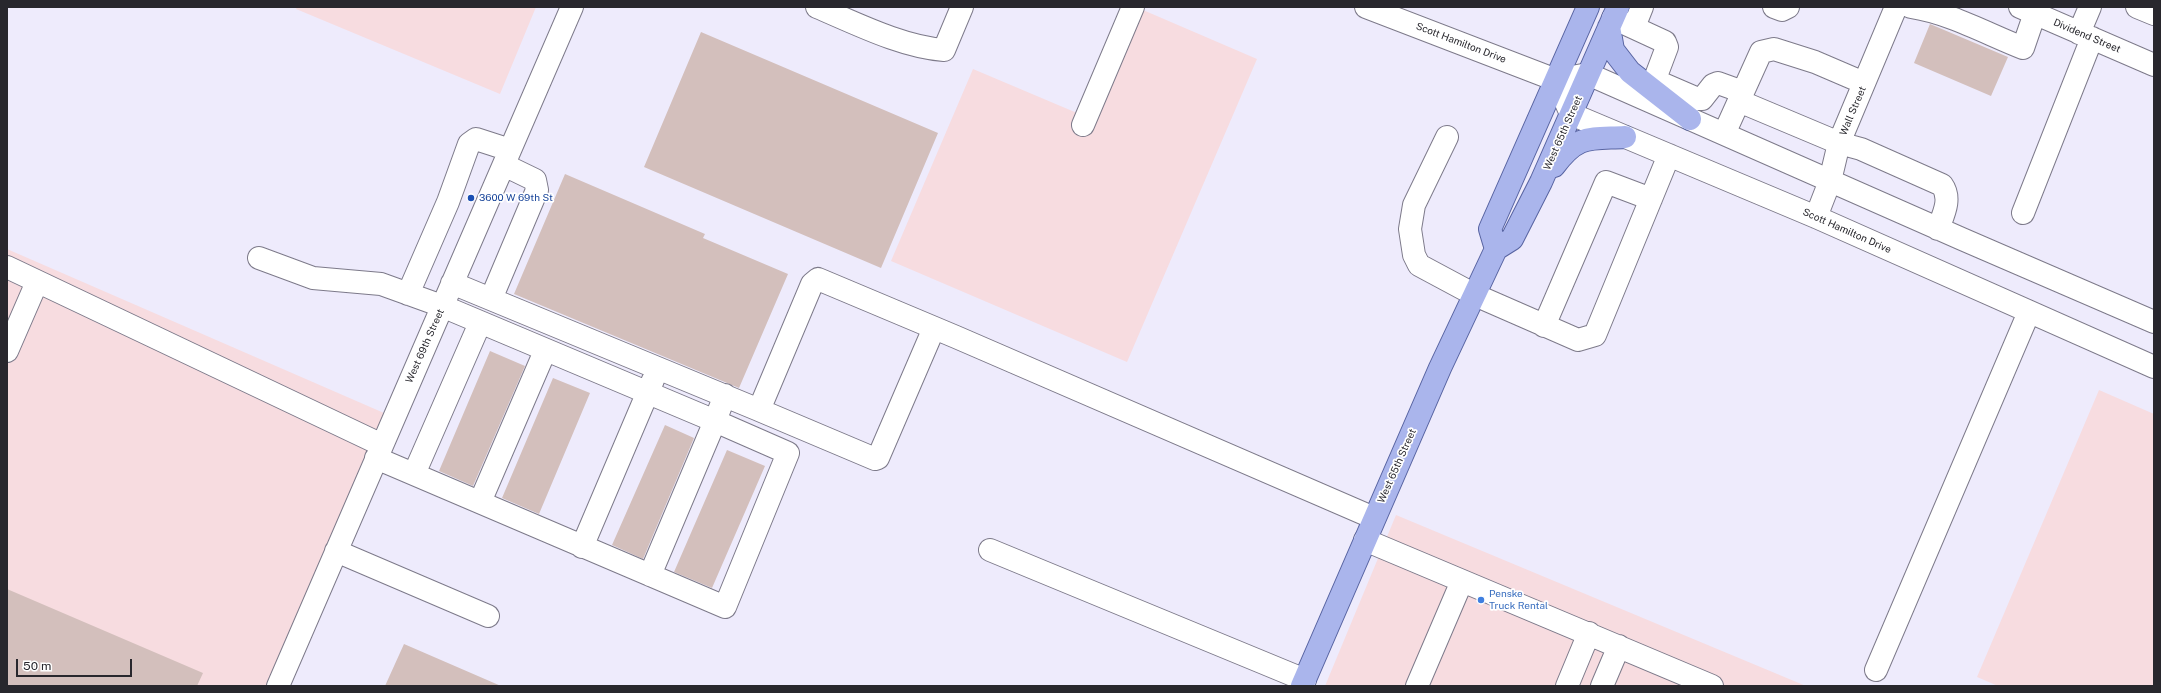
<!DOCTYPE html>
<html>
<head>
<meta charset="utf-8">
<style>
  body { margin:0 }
  #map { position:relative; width:2161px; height:693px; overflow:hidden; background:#eeebfc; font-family:"Public Sans",sans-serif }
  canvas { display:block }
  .frame { position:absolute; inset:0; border:8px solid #28272d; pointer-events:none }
  .scale { position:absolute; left:16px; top:659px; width:116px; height:18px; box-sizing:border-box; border:2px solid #28272d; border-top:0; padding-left:5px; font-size:12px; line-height:14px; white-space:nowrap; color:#28272d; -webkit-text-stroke:3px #fff; paint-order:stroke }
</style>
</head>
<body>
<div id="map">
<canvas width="2161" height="693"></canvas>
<div class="frame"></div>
<div class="scale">50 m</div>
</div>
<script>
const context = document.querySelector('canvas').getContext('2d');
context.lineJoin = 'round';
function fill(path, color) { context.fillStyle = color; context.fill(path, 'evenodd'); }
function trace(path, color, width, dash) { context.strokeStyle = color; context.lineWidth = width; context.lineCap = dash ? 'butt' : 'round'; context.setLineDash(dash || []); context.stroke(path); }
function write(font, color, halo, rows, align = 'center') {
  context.font = font + ' "Public Sans",sans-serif'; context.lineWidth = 3.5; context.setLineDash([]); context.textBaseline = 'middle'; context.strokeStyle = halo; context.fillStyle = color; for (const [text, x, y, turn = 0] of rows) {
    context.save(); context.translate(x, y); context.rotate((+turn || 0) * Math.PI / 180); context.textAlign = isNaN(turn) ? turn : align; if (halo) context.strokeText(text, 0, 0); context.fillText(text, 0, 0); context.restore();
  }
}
fill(new Path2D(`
  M297,7H536L500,94L296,9Z
  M1136,7L1257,59L1127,362L891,261L973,69L1077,113Z
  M7,249L384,413L266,686H7Z
  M2099,390L2154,414V686H1998L1977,677Z
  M1396,515L1806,686H1325Z`), '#f7dce0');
fill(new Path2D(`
  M1930,24L2008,57L1991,96L1914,63Z
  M701,32L938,133L881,268L644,167Z
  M565,174L705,234L703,238L788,274L739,388L514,294Z
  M490,351L525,366L473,486L439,471Z
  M553,378L590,393L539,514L502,498Z
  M665,425L694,438L643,559L612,545Z
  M727,450L765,466L712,588L674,572Z
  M7,589L203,673L197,686H7Z
  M404,644L501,686H385Z`), '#d3bfbc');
const minor = new Path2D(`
  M817,7C855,23 902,47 944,50L962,7
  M1366,7L1556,80L1588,74L1962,239L2154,322
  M1774,7L1782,10L1788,7
  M1911,7C1950,13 1987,34 2023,48L2035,13
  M2020,7L2154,65
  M2137,7L2154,14
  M1613,18L1665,42L1667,47L1647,100
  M1634,27L1642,7
  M2079,33L2090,7
  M1556,80L1571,114L1816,217L2154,367
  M1654,80L1698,99H1702L1713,85L1718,83L1743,92
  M1739,101L1839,143L1861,149L1942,185C1952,199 1943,215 1938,229
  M1083,125L1133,7
  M1724,134L1761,52L1774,49L1815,62L1864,83
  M1447,137L1414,205L1410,229L1414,255L1419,265L1475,295L1578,340L1595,335L1669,155
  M2023,213L2092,38
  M1816,217L1830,181L1839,143L1896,7
  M259,258L313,278L381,284L442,306L715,421L650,575
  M7,267L382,445
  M452,283L759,410
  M408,294L448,202L469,144L476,139L510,150
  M491,299L537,190L535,180L504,165
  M1544,326L1606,182L1651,199
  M934,328L878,458L875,459L759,410L812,284L818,279L956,337L1374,518
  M7,351L37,282
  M376,458L725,607L788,453L715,421L725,395
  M414,474L480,323
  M480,502L545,351
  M1365,540L1712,686
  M582,547L653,380
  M990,550L1305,680
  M336,551L488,616
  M1876,670L2029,312
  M278,686L572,7
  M1417,686L1462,581
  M1567,686L1589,633
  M1602,686L1619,646`);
const major = new Path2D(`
  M1609,27L1613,50L1630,72L1690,119
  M1554,166C1578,134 1589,139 1625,137
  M1496,249L1490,229L1588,7
  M1302,686L1440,368L1496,249L1512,239L1541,182L1618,7`);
trace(minor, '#7d7a8a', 24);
trace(major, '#5763a1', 24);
trace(minor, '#fff', 22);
trace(major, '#aab5ec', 22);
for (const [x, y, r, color] of [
  [471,198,4,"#1a4fb4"],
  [1481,600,4,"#3f7fe0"]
]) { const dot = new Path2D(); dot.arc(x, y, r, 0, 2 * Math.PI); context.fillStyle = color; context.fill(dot); trace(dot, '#fff', 1.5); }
write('10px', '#28272d', '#fff', [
  ["Dividend Street",2087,36,23],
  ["Scott Hamilton Drive",1461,43,21],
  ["Wall Street",1853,111,-67],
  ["West 65th Street",1563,133,-66],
  ["Scott Hamilton Drive",1847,231,24],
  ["West 69th Street",425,346,-66],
  ["West 65th Street",1397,466,-66]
]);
write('10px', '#164399', '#fff', [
  ["3600 W 69th St",479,198]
], 'left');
write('10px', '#366cbe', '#fff', [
  ["Penske",1489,594],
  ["Truck Rental",1489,606]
], 'left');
</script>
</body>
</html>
